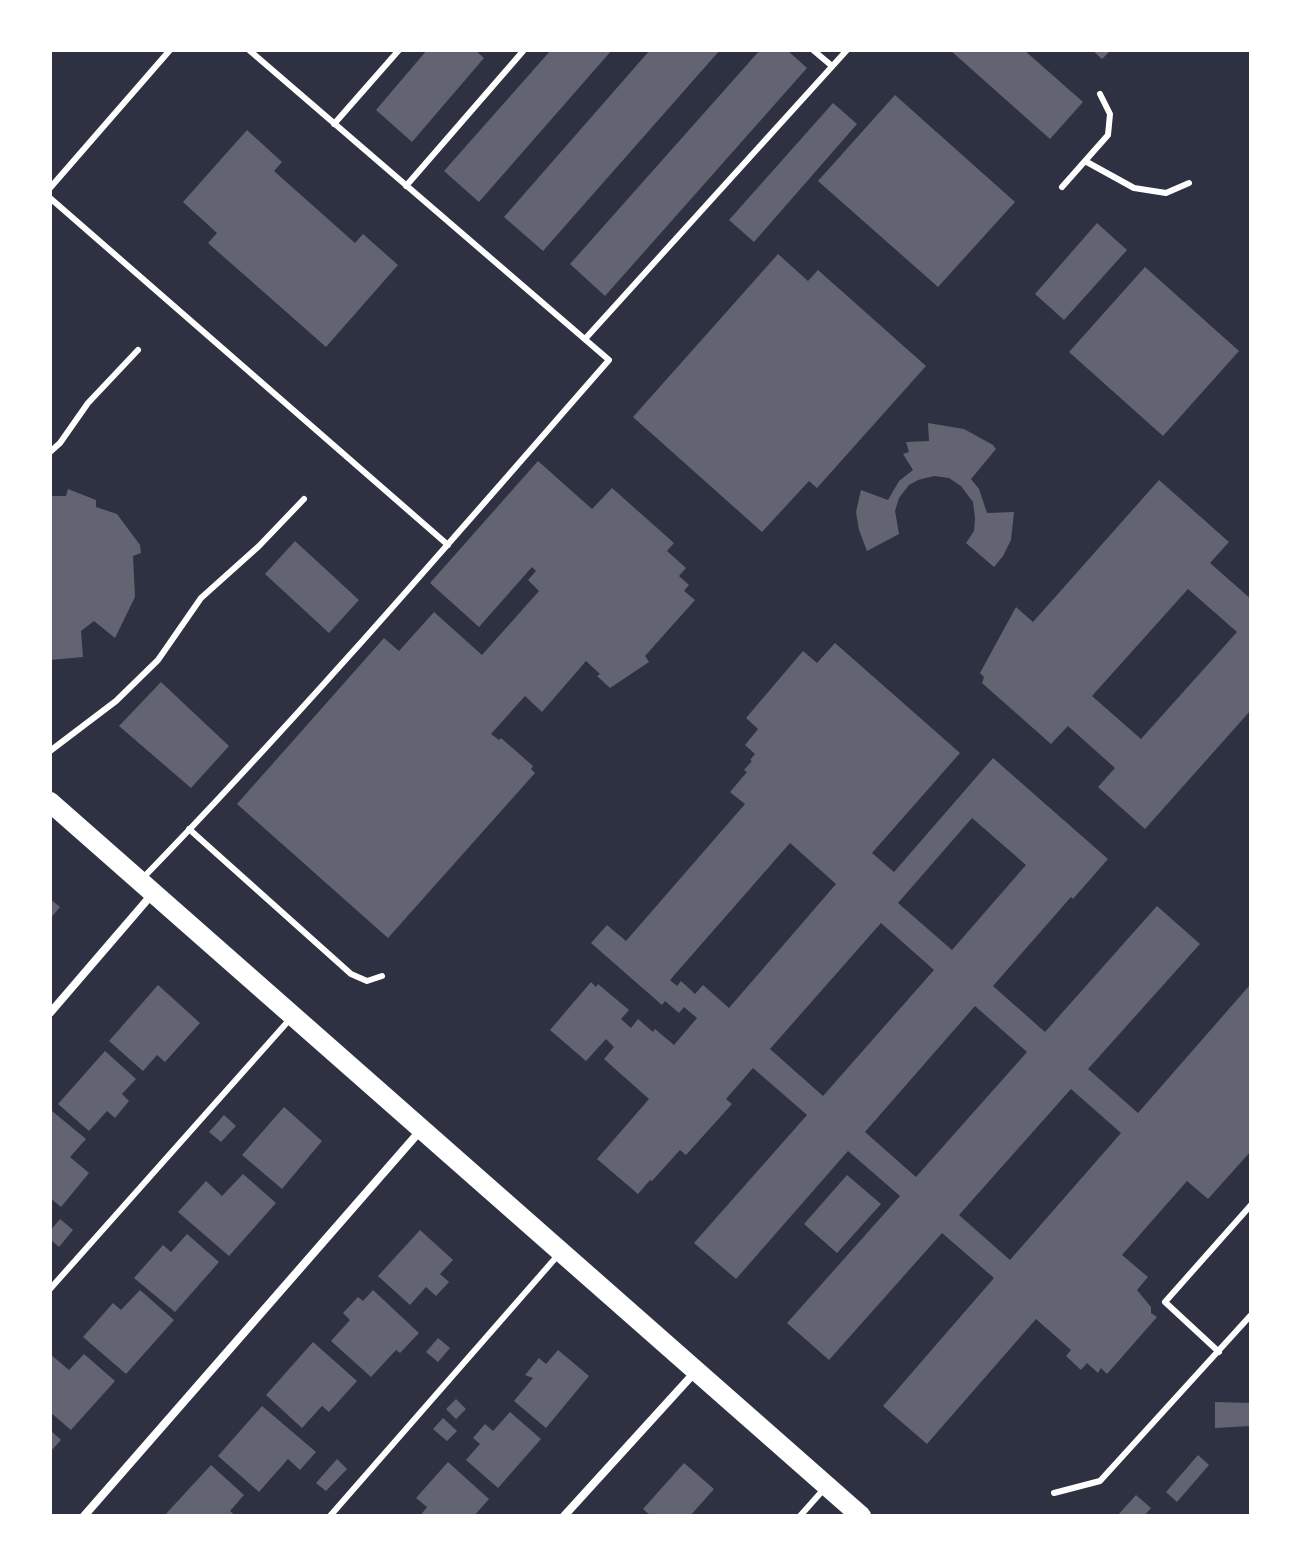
<!DOCTYPE html>
<html>
<head>
<meta charset="utf-8">
<style>
  body { margin:0 }
  #map { position:relative; width:1301px; height:1566px; overflow:hidden; background:#2d3142; font-family:"Source Serif 4",serif }
  canvas { display:block }
  .frame { position:absolute; inset:0; border:52px solid #fff; pointer-events:none }
</style>
</head>
<body>
<div id="map">
<canvas width="1301" height="1566"></canvas>
<div class="frame"></div>
</div>
<script>
const context = document.querySelector('canvas').getContext('2d');
context.lineJoin = 'round';
function fill(path, color) { context.fillStyle = color; context.fill(path, 'evenodd'); }
function trace(path, color, width, dash) { context.strokeStyle = color; context.lineWidth = width; context.lineCap = dash ? 'butt' : 'round'; context.setLineDash(dash || []); context.stroke(path); }
fill(new Path2D(`
  M427,50H475L484,58L412,142L376,110Z
  M551,50H612L479,202L444,171Z
  M650,50H720L543,251L504,217Z
  M760,50H787L807,68L605,296L570,264Z
  M950,50H1024L1083,102L1050,139Z
  M1092,50H1111L1102,59Z
  M895,95L1015,202L938,287L818,181Z
  M833,103L857,124L754,242L729,220Z
  M247,130L282,162L274,171L355,243L363,234L398,265L326,347L208,243L217,233L183,202Z
  M1097,223L1127,250L1064,320L1035,294Z
  M778,254L808,281L818,270L926,366L817,488L809,481L762,532L633,417Z
  M1145,267L1239,351L1163,436L1069,352Z
  M928,423L964,429L993,445L996,449L971,479L979,489L987,513L1014,512L1011,540L1003,556L994,567L966,543L974,531L975,518L973,502L961,486L949,478L934,476L918,480L909,485L899,498L895,511L899,534L867,551L859,530L856,512L861,490L888,500L899,481L913,470L903,454L909,452L906,442L929,441Z
  M538,461L592,509L612,488L674,543L667,551L686,568L679,576L689,585L684,591L695,600L645,656L649,662L610,688L597,676L600,674L586,661L542,712L525,696L491,734L499,740L501,738L533,766L531,769L535,773L388,938L237,804L384,638L399,651L434,612L482,655L539,591L528,580L536,571L532,567L479,627L430,583Z
  M1159,480L1229,542L1210,563L1251,599V710L1145,829L1098,787L1115,768L1068,726L1051,744L982,683L984,677L980,673L1016,607L1033,622ZM1188,589L1237,632L1141,739L1092,696Z
  M68,489L96,500V507L117,514L140,545L141,553L133,556L135,597L115,638L94,621L81,631L83,657L50,660V496H66Z
  M295,541L359,600L329,633L265,574Z
  M835,643L960,753L872,853L894,872L993,758L1108,859L1073,899L1071,897L993,986L1045,1032L1157,906L1200,944L1088,1069L1138,1113L1249,986L1251,987V1151L1208,1199L1187,1181L1122,1255L1148,1277L1137,1290L1151,1307V1313L1157,1317L1107,1374L1101,1368L1098,1373L1087,1363L1081,1370L1066,1356L1071,1350L1036,1319L927,1444L883,1406L994,1278L942,1233L829,1360L787,1323L900,1196L848,1151L736,1279L694,1243L807,1115L753,1068L726,1099L732,1104L686,1155L680,1150L652,1181L650,1180L638,1194L597,1159L649,1099L604,1059L614,1047L606,1039L586,1061L550,1030L591,982L596,987L598,984L629,1010L621,1019L631,1028L638,1019L653,1032L655,1029L674,1045L697,1018L684,1007L679,1013L665,1001L662,1005L591,943L607,925L626,941L745,804L730,792L747,772L744,770L752,761L750,760L755,754L745,745L758,729L746,718L803,651L817,663ZM972,818L1026,865L952,950L898,903ZM790,843L836,884L729,1008L703,985L695,994L681,981L677,986L670,980ZM881,923L934,970L823,1096L770,1049ZM975,1006L1027,1052L916,1177L865,1132ZM1071,1089L1121,1133L1010,1260L959,1215Z
  M161,682L229,746L191,788L119,726Z
  M50,899L60,907L50,919Z
  M158,985L200,1023L165,1062L157,1055L143,1071L109,1041Z
  M105,1051L136,1079L122,1094L129,1101L115,1118L107,1111L89,1131L58,1104Z
  M284,1107L322,1141L282,1189L242,1155Z
  M52,1111L86,1139L70,1157L89,1173L61,1207L50,1198V1114Z
  M224,1115L236,1126L221,1142L209,1132Z
  M243,1174L276,1203L229,1256L178,1212L206,1181L222,1196Z
  M847,1175L881,1204L837,1253L804,1224Z
  M60,1219L73,1230L59,1247L50,1239V1231Z
  M420,1230L453,1260L440,1274L449,1282L436,1296L426,1287L410,1305L378,1276Z
  M187,1234L219,1262L175,1312L134,1278L163,1245L171,1252Z
  M140,1290L174,1320L126,1374L83,1337L113,1303L121,1310Z
  M373,1290L419,1333L400,1353L396,1350L371,1377L331,1341L350,1320L343,1313L358,1297L363,1301Z
  M438,1338L450,1348L438,1362L426,1352Z
  M313,1342L357,1381L329,1412L322,1406L302,1428L266,1395Z
  M558,1350L589,1376L546,1428L514,1401L533,1378L525,1375L539,1358L546,1364Z
  M50,1354L69,1370L84,1354L115,1381L71,1430L50,1412Z
  M456,1399L466,1409L456,1419L446,1409Z
  M1215,1402L1251,1403V1426L1215,1428Z
  M262,1406L316,1452L300,1470L288,1459L259,1492L218,1456Z
  M510,1412L541,1439L498,1488L466,1460L480,1444L473,1438L485,1424L493,1431Z
  M443,1418L457,1431L447,1441L433,1429Z
  M50,1430L61,1440L50,1452Z
  M1198,1455L1209,1465L1177,1502L1166,1492Z
  M337,1459L347,1469L326,1491L316,1483Z
  M448,1462L489,1499L474,1516H420L427,1507L416,1498Z
  M684,1463L714,1489L690,1516H651L643,1509Z
  M211,1465L244,1495L230,1511L236,1516H164Z
  M1136,1495L1151,1508L1144,1516H1117Z`), '#626471');
trace(new Path2D(`
  M813,50L832,66
  M334,124L399,50
  M1085,161L1134,188L1166,193L1189,183
  M406,186L524,50
  M1062,187L1108,135L1110,114L1100,94
  M50,188L170,50
  M50,198L448,545
  M585,339L847,50
  M50,452L60,443L88,403L138,350
  M50,751L116,701L158,660L201,598L259,546L304,499
  M189,829L351,974L367,981L382,976
  M142,879C304,712 456,535 609,360L249,50
  M50,1289L291,1018
  M1219,1352L1165,1302L1251,1205
  M1054,1493L1100,1481L1251,1315
  M330,1516L559,1254
  M800,1516L824,1489`), '#fff', 6);
trace(new Path2D(`
  M50,1013L154,892
  M84,1516L420,1131
  M564,1516L696,1371`), '#fff', 8);
trace(new Path2D(`
  M50,802L861,1516`), '#fff', 20);
</script>
</body>
</html>
